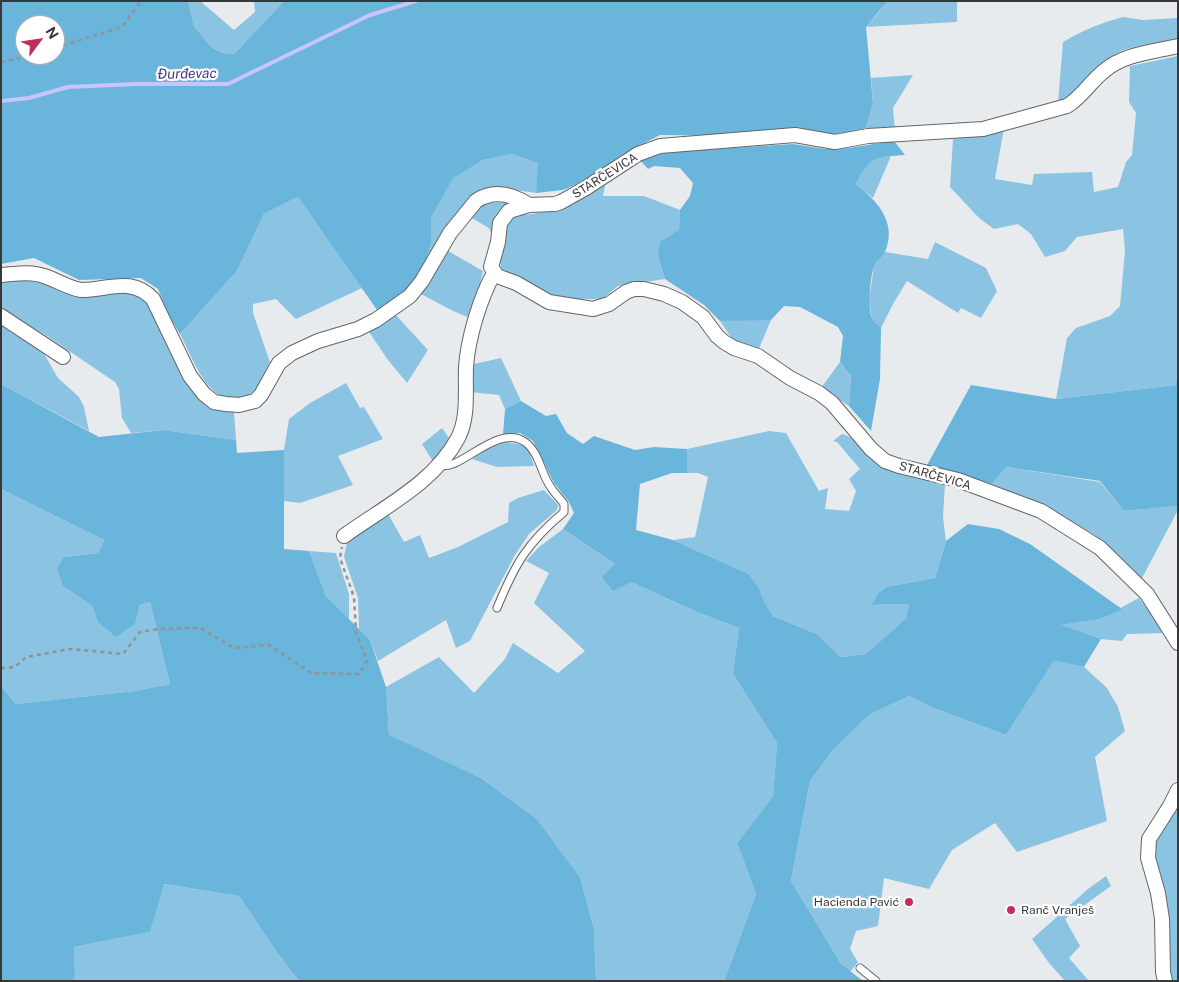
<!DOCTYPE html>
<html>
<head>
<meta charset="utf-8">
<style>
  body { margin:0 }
  #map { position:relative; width:1179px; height:982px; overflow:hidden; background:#e8ebed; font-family:"Public Sans",sans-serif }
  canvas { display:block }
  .frame { position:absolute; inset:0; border:2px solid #363738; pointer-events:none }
  .north { position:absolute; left:15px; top:15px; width:50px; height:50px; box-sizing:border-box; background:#fff; border:1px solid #afafaf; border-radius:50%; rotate:59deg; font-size:14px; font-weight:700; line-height:20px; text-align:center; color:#363738 }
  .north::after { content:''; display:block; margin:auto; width:18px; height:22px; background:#be2f5b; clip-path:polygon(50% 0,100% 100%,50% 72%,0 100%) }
</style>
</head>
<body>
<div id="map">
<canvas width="1179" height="982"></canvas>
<div class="frame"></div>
<div class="north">N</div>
</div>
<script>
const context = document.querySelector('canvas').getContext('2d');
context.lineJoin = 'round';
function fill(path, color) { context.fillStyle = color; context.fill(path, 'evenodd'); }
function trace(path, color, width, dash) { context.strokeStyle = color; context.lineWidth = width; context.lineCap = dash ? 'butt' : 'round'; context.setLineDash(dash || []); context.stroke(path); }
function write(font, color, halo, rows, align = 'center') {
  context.font = font + ' "Public Sans",sans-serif'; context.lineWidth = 4.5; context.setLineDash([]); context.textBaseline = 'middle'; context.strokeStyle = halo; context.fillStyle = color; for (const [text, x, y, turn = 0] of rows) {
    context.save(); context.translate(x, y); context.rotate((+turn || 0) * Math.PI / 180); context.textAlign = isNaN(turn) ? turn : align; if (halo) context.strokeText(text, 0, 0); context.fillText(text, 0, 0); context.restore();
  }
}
fill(new Path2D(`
  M188,1H200L234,30L255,12L254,1H284L234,54L223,53L211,47L194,26Z
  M888,1H957V22L866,27Z
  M1123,17L1143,20L1178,18V40C1160,43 1128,45 1114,55C1093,69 1079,90 1058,103L1063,42C1083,30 1101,23 1123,17Z
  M1178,56V361L1176,385L1056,399L1067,338L1076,328L1110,316L1120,306L1125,251L1123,229L1077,237L1065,251L1045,257L1031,234L1018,224L994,229L979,218L950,187L953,139L1004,128L995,179L1032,185L1034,174L1092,172L1094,192L1118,187L1126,162L1132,155L1136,113L1129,102L1130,66Z
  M913,75L893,108L895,130L866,128L873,103L871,78Z
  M512,154L539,163L536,193L502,188L488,191L425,265L431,243V218L453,177L483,160Z
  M891,156L873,198L856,184C864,165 869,157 891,156Z
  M606,181L603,196H644L680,210L679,230L658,256L665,279L618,286L602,299H566L548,295L502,270L499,259L506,223L515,215C551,216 576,198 606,181Z
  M298,197L362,288L296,319L276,299L253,304V313L270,362C266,369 263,379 258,386C254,393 246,396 239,398C207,405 192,356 180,334L237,271L264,214Z
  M490,200L510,201V204L493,237L489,228L470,217L482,204Z
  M935,242L986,268L997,291L981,318L961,308L958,313L907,281L893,304L881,328L872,319L869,301L874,266L885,252L928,259Z
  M448,251L483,271L472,319L451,310L419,293Z
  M37,279L133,292L151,303L170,353L190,385L234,411L236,440L163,430L131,433L122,418L119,389L115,382L47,336L1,309V281Z
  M394,313L428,350L407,383L388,360L367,329Z
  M757,319L771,320L758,351L735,343L720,321Z
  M1,324L40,347L58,378L79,397L84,407L89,431L1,384Z
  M501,358L521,401L505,409L499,395L470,392V365Z
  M840,362L851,376L849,406L821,388Z
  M346,383L360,408L364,407L383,439L338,456L353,485L300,503L284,501V450L289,419L310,403Z
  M442,428L449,438L434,463L422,444Z
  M769,431L786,433L819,491L828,488L825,509L849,511L856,491L849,479L860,469L837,442L833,441L842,434C856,437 863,453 874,461C895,474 921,478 945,483L943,517L946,541L935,578L886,587L878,593L873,605L909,604L906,618L866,654L841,657L817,634L773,616L765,603L758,586L749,574L673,540L695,537L708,477L698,473H687V449Z
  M506,442L525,445L529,450L534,466L497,467L472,459L492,446Z
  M1006,467L1100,482L1124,511L1178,506V510L1141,580L1095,535L1050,509L992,484Z
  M1,489L104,540L98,553L64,557L63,586L92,606L98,622L135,623L140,605L150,602L170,684L135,691L16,704L1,686Z
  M544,490L558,505L557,510L529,534L515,555L470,641L456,648L446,620L378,661L370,640L359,629L358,598L344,557L348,537L387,512L404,542L420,535L429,558L458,547L508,522L509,503L518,498Z
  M563,529L615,564L631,582L699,613L739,628L733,674L777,743L773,796L737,843L756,894L724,981H596L594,929L580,877L537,819L481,778L389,736L386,687L439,657L474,693L505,659L513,643L558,673L585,651L534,603L549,573L526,561L539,547Z
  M309,551L336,553L349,594V620L326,596Z
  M1139,598L1166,633L1127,634L1122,641L1101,639L1059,625L1100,619Z
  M1054,659L1084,667L1107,688L1118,707L1125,731L1095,757L1107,821L1017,852L995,823L952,850L929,889L884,878L878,926L856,931L850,949L858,962L850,972L841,964L791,881L810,781L832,751L869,715L909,696L933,708L1006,735Z
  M1178,802V981H1172C1164,954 1169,927 1165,900C1162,882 1153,864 1155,846C1157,831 1170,815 1178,802Z
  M1106,876L1111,886L1065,919L1080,946L1069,958L1089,981H1065L1049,963L1032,939L1088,889Z
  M163,884L239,896L276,951L299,981H73L75,976L74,947L150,932Z`), '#8bc3e2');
fill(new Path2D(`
  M1,1H188L194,26L211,47L223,53L234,54L284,1H888L879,11L866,27L873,103L866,128L834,137L660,135L623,154L589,179L563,190L536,193L538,163L512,154L483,160L453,178L431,218V243L425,265L415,281L402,294L377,310L298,197L264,214L237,271L180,334L168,314L158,289L141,278L79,280L34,258L1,264ZM25,25H55V55H25Z
  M894,141L905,155C877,157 869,155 856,184C876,200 898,222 885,252C883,257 876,261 874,267C870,277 867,311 873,320C875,323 879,325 881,328L880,379L871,431L849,406L851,376L840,362L843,336L838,327L800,307L784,306L771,320L720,321L704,305L665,279L658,256L660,242L679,230L680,210L690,196L693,183L680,168L654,166L648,169L639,159L655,153L669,152L793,144L825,149L848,148Z
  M1178,361V506L1124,511L1100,481L1006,467L992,484L926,467L971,385L1056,399L1176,385Z
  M1,384L99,437L163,430L236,440L237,453L284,450V549L309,551L326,596L370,640L386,687L389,735L481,778L537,819L580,877L594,929L596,981H299L276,951L239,896L164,884L150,932L74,947L75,976L73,981H1V686L16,704L135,691L170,684L150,602L140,605L135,624L116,637L98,622L92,606L63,586L57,568L64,557L98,553L104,540L1,489Z
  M521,401L546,416L556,414L567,433L583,444L594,436L635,450L654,447L687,449V473H672L640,484L636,530L673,540L749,574L758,586L765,603L773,616L817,634L841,657L866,654L906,618L909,604L872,605L878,593L886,587L935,578L946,541L968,524L999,529L1030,544L1122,609L1100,619L1061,625L1101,639L1084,667L1054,660L1006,735L933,708L909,696L869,715L832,751L810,781L791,881L841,964L863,981H724L756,894L737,843L773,796L777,743L733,674L739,628L699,613L631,582L613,591L602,577L615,564L563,529L574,513L569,502L554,483L533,441L520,433L503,435L505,409Z`), '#6ab5dc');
trace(new Path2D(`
  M1,101L29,98L68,87L136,84H228L370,15L416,1`), '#c7c5fb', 4);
const service = new Path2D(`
  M440,464C457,475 497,422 525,442C539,452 541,473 550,486C554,493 560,498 564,504V512C527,543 515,564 497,608
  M860,968L876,981`);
const minor = new Path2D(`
  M1178,46C1153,52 1123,54 1104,71C1090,82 1082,97 1067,106L983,129L868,136L835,142L795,135L660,146L638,154L586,188L561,202L555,204L529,205L509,211L500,223L498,242L491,267L497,276L516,283L549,302L593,309L609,304L626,292L634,289H644L664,294L682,302L703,317L717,336L724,342L734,348L758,356L790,378L819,393L832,403L871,449L885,461L899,466L958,480L1041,511L1100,548L1147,594L1178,643
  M1,275C15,274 31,271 44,276C57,280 68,288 81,290C109,290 131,276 153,299L190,376L204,394L214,402L226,404L239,405L255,401L261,395L279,363L292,353L318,341L358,329L376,320L410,296L422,281L450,233L476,201C494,189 512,194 529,205
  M1,316L63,357
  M344,536C384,507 434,483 458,438C469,417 465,390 466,367C468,338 480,298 494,273
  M1165,981L1163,972L1162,919L1158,893L1148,858L1149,839L1170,806L1178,790`);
trace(service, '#636567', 9);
trace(minor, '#636567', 16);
trace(new Path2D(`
  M55,48L122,27L141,1
  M1,62L32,55
  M1,668L15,667L26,657L70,649L123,654L140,632L158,629L200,628L234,648L269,645L311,673L359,674L367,661L356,632L354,597L340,558L342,547`), '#919395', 2.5, [4, 4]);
trace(service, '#fff', 7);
trace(minor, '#fff', 14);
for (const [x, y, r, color] of [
  [909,902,5,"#be2f5b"],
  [1011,910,5,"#be2f5b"]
]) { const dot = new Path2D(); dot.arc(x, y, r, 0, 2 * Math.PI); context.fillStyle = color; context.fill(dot); trace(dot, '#fff', 2); }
write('12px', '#363738', '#fff', [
  ["STARČEVICA",605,176,-32],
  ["STARČEVICA",935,476,16]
]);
write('12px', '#363738', '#fff', [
  ["Hacienda Pavić",899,902],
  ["Ranč Vranješ",1021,910,"left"]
], 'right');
write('italic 14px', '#453986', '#fff', [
  ["Đurđevac",187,74,-1]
]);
</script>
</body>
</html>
